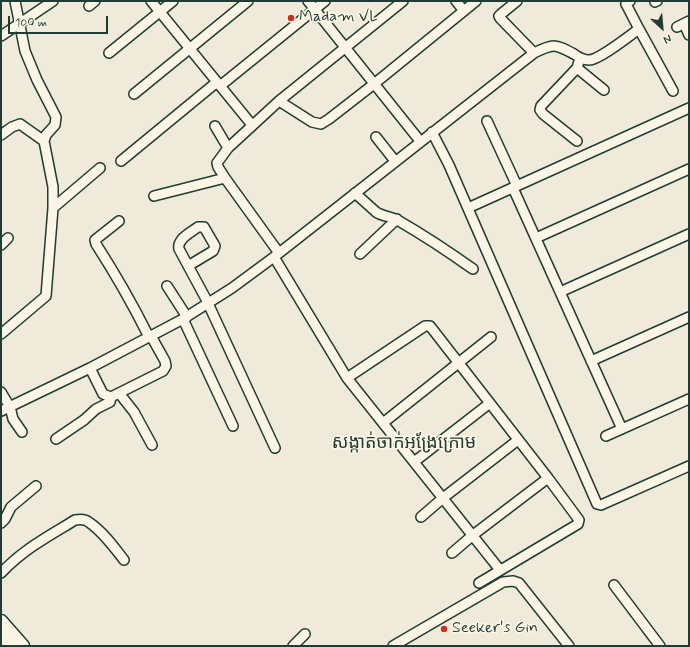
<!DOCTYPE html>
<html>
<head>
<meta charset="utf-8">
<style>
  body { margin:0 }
  #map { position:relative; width:690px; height:647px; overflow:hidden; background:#efeada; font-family:Mynerve,sans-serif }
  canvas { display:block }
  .frame { position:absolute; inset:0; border:2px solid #1f3d34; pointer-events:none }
  .north { position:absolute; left:642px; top:8px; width:40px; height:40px; -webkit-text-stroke:3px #fcf5e5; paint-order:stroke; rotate:154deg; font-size:11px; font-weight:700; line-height:16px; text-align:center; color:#1f3d34 }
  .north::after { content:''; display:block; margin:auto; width:14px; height:18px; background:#1f3d34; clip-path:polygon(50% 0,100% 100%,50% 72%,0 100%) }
  .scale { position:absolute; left:8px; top:16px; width:100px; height:18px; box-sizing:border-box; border:2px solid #1f3d34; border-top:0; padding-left:5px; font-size:12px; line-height:14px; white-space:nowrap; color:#1f3d34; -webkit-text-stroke:3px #fcf5e5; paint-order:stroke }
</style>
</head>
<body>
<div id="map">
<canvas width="690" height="647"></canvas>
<div class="frame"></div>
<div class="north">N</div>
<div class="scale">100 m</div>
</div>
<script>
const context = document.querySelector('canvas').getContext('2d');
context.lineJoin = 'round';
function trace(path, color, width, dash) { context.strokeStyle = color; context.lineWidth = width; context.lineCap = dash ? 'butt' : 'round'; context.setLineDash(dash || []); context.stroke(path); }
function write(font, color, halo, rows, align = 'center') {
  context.font = font + ' Mynerve,"Noto Sans Khmer",sans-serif'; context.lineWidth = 3.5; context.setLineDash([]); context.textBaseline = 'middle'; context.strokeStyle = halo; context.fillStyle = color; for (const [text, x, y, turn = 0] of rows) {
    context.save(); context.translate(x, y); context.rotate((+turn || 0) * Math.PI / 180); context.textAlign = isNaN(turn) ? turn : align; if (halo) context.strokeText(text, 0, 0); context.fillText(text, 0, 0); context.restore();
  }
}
const minor = new Path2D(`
  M151,1L252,125
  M308,1L420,141
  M456,1L464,11
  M517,1L501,14L499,16L500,18L534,53
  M655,2L657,1
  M89,6L95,1
  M684,24L689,35
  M677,27L689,21
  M639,29L673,91
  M1,36L53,1
  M109,53L173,1
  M577,68L604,90
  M220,86L325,1
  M134,94L248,1
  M279,101L312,122L321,124L329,119L374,84L476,1
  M487,121L517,186
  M215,126L228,148
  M432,132L449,165L597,504L601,505L689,466
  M1,135L12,127L20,124L44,141
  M376,137L395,161
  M577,141L543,114L540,110L541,106L577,68L580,58
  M121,161L217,82
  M513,188L622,429
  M355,193L376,212C383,217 392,216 399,221C425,236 449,252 473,269
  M154,196L225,178
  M53,208L100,168
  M468,208L689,108
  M119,221L95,240L96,244C116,275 133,305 149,337
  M536,238L689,169
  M1,245L8,238
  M279,253L225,178L218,167L217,163L228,148L279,101L403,1
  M360,254L397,219
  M274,257L347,378L500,570
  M188,266L213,251L215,246L204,227H198C190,233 177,239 179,249L206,299L275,448
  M167,286L187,317
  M560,292L689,234
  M183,319L233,426
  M1,334L46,296L53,208V187L44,141L46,135L55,125L56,117L37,80L25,51L15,1
  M591,361L689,317
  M90,368L103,394L111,397L163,371L166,366L165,361L151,336
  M347,378L425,326H430L548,478L579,520L578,524L479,583
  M1,392L10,407L13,419L22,432
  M119,393L134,412L152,445
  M1,411L90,368L183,319L232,288L274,257L534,53C554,43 555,44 574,54C578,57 583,60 589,60C599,60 629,36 639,29L626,4L630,1
  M383,423L491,337
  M606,436L689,399
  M56,439L84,420L96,409L110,402L111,397
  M414,462L490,403
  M421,517L443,498L518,440
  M1,523L5,519L11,507L36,486
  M452,553L473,535L548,478
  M1,573C24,549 47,537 75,520C80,519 86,519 90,523C103,532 114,547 124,560
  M614,585L660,646
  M293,646L305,634
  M393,646L503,582L513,581L519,583L569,646`);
const major = new Path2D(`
  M1,621L23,646
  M1,637L9,646`);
trace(minor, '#1f3d34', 12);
trace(major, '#1f3d34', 15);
trace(minor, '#fcf5e5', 9);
trace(major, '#fcf5e5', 12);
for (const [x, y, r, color] of [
  [291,18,4,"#c8321e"],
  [444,629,4,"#c8321e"]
]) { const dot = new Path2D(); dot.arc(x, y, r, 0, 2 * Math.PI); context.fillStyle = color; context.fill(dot); trace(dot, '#fcf5e5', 1.5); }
write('16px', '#1f3d34', '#fcf5e5', [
  ["Madam VL",299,18],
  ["Seeker's Gin",452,629]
], 'left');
write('18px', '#1f3d34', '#fcf5e5', [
  ["សង្កាត់ចាក់អង្រែក្រោម",404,444]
]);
</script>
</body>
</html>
